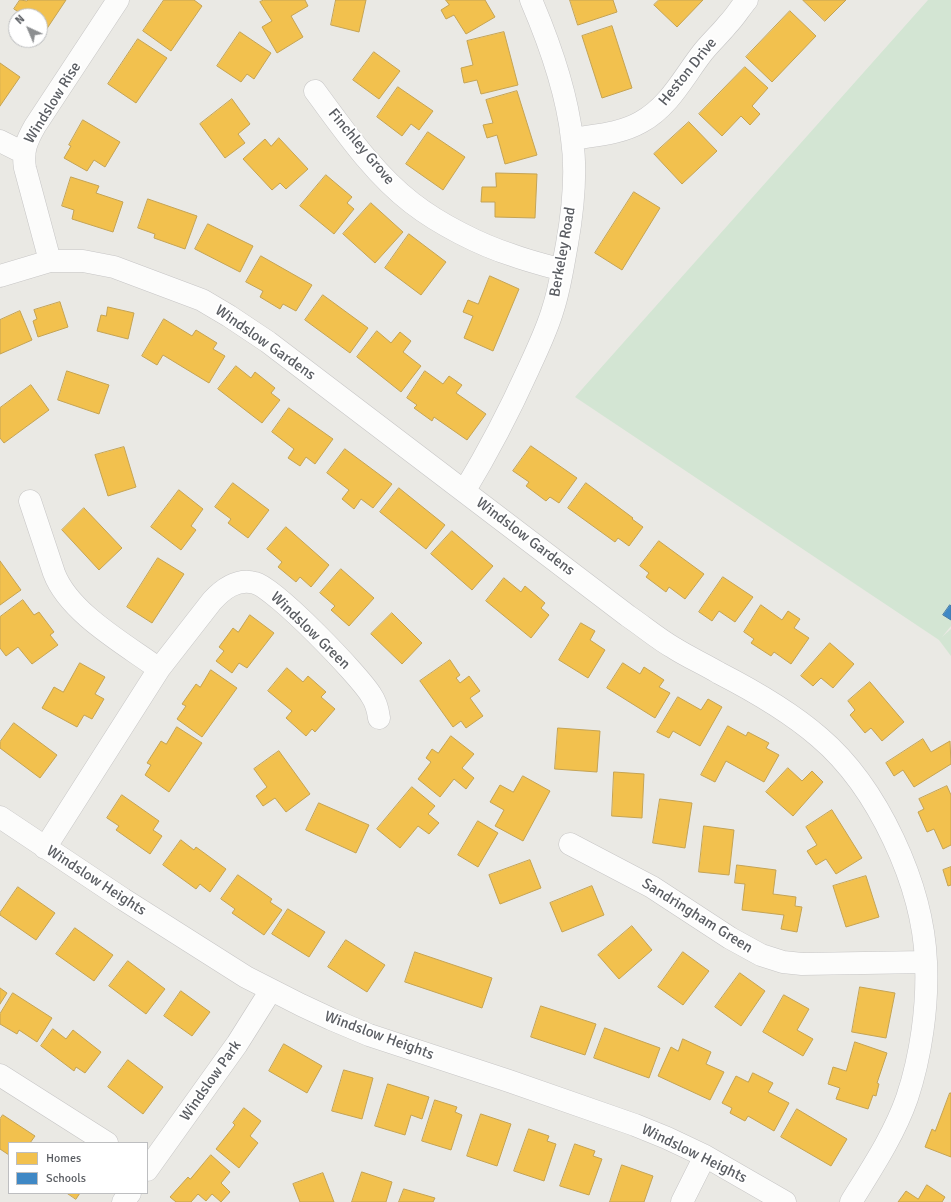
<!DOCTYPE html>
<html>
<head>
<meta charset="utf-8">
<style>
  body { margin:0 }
  #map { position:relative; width:951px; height:1202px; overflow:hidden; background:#eae9e4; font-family:Signika,sans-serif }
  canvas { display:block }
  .legend { position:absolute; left:8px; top:1142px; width:140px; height:52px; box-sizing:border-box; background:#fff; border:1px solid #bdbec0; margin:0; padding:5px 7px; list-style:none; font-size:12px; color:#5a5d62 }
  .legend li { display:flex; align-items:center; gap:8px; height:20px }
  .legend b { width:20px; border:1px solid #bdbec0 }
  .north { position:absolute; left:8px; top:8px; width:40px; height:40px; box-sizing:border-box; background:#fff; border:1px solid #bdbec0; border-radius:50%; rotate:316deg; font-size:11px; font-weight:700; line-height:16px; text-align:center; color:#5a5d62 }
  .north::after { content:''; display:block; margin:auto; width:14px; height:18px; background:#8c8e90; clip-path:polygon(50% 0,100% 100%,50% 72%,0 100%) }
</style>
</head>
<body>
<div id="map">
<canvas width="951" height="1202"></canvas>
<ul class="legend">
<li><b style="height:11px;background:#f2c14e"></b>Homes</li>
<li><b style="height:11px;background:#3f88c5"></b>Schools</li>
</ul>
<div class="north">N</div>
</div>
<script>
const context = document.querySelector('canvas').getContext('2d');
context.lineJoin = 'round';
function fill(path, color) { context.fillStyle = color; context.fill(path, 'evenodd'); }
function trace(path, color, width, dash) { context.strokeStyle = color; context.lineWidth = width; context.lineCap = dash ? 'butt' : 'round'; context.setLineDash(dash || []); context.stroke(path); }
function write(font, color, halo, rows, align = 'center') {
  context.font = font + ' Signika,sans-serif'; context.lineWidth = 4; context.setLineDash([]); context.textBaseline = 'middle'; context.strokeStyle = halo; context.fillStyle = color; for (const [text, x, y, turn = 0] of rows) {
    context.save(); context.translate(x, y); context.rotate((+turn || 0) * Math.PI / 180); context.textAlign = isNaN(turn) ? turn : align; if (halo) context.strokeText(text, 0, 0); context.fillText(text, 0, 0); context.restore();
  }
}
fill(new Path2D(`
  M928,0H951V626L942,637L951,629V656L939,640L575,397Z`), '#d3e5d3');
const homes = new Path2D(`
  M20,0L27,1L28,0H66L40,39V16H18L20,13L14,9Z
  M164,0H194L202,6L171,51L143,31Z
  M264,0H305L308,6L291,16L303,37L277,53L262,27L272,21L260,2Z
  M336,0H366L359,32L331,25Z
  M446,0H485L495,17L466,34L454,15L446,19L441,10L449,5Z
  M570,0H613L617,12L578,25Z
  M659,0H703L677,27L654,5Z
  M803,0H846L825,21Z
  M790,11L816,36L772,82L746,57Z
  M16,18V32L10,28Z
  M612,26L632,88L602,98L582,36Z
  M240,32L271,53L254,79L247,74L241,82L217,66Z
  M504,32L518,85L481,94L477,80L464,83L461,68L473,65L467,41Z
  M138,39L167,58L136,103L108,84Z
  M29,40H39L36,45Z
  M374,52L400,71L379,99L353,80Z
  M0,63L20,77L0,106Z
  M745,67L768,88L752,106L760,114L750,125L741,116L722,136L699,114Z
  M398,87L433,111L419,130L411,124L402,136L377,117Z
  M517,91L537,155L505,164L497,135L487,138L483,125L493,123L486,100Z
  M232,99L250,124L238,134L245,143L225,158L200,124Z
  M83,120L120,142L105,167L94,160L87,171L64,158L71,146L69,145Z
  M689,122L717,151L682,184L654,154Z
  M428,132L465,157L443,190L406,164Z
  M279,138L308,169L286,189L280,183L272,190L243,159L265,139L271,146Z
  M496,173L537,174L535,218L495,217V202H481L482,187H496Z
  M326,175L352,197L347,203L354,209L334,234L300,206Z
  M71,177L99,186L96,193L123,202L113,232L72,219L74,210L62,206Z
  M634,192L660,208L622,270L595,253Z
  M148,199L197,216L185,249L154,238L155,234L138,228Z
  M371,203L403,232L375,263L343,234Z
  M208,224L253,246L240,272L195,249Z
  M409,234L446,262L421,295L385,268Z
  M261,256L312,285L296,311L283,304L280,309L260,297L263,291L246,282Z
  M490,276L519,289L493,351L464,338L473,316L463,312L468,300L478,304Z
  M323,295L368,328L350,353L305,320Z
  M60,302L68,327L38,337L33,321L37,319L34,310Z
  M108,307L134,313L128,339L97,331L101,315L106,316Z
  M20,311L32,340L0,354V320Z
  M164,319L192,336L196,330L217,343L213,349L225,356L209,383L163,355L157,365L142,356Z
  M377,331L391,343L400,332L411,341L403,352L421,366L401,392L357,357Z
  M236,366L251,378L255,372L275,388L271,393L280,400L262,423L218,389Z
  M67,371L109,385L99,414L58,400Z
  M425,371L443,384L449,376L462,385L456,393L486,414L467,440L434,417L432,421L414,408L417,405L407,398Z
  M31,385L49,410L4,443L0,438V408Z
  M289,408L333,439L315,464L306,457L300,466L288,458L294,449L272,432Z
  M531,446L577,478L559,503L550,497L546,501L526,486L529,482L513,471Z
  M124,447L136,487L108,496L95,455Z
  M345,449L392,484L373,508L361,499L354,509L342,499L349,490L327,473Z
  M233,483L269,510L248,538L228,523L231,519L215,507Z
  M586,483L633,518L632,519L643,527L629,546L618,538L615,542L568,508Z
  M399,488L445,525L426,549L380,512Z
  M179,490L203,509L191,526L196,530L181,550L151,527Z
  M84,508L122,548L99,570L62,530Z
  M286,527L329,565L311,587L300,577L296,582L278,567L282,562L267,549Z
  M452,531L493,566L472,590L431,554Z
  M659,541L704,574L685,599L669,587L666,592L646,577L649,573L640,566Z
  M158,558L184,574L152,623L127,607Z
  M0,561L21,590L0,605Z
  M341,569L374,598L349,626L331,610L335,606L320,593Z
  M723,577L753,597L735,622L719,611L712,621L699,612Z
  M504,578L521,592L525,586L545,603L541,608L549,615L531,638L486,601Z
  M23,600L34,615L39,612L54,632L50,635L58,645L32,664L18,647L6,656L0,648V617Z
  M761,605L782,620L788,611L800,619L794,628L809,638L791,664L774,652L771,656L751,643L754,639L744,632Z
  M392,613L422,643L402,664L371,634Z
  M250,615L274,633L247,668L239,663L232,673L216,661L224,651L219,647L233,628L238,632Z
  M581,623L595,631L590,640L605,650L588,678L559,660Z
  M830,643L854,664L833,688L821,678L813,686L801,676Z
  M450,660L460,675L456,678L460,683L469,676L480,691L470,698L483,716L466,728L461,721L453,727L420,681Z
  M80,663L105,677L95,694L104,699L92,719L84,715L77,727L42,708L54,687L63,692Z
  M623,663L640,674L644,667L664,680L659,687L670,693L655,718L607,688Z
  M287,668L303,682L308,676L326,692L321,697L335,709L315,732L312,729L306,736L286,718L292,711L268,691Z
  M211,670L237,688L202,737L177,719L186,706L182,704L196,684L200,687Z
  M870,682L904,722L882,741L871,728L865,733L850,715L855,710L848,701Z
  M678,697L701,710L708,699L722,707L700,746L673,731L669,738L657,732Z
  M14,723L57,755L40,778L0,748V742Z
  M728,726L746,736L748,732L769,743L766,748L779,755L764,782L726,761L715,782L701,775Z
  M177,727L202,743L169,792L145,775L151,765L147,763L161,741L166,744Z
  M558,728L600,731L597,772L555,769Z
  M451,736L474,754L462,768L474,778L466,789L454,779L440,797L418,779L431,762L426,758L432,749L438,753Z
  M923,739L931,752L950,741L951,764L914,787L903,770L894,776L886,763Z
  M279,751L310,794L286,812L275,798L263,806L256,796L267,787L254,769Z
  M788,768L802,781L812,771L823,782L793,816L766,792Z
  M614,772L644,774L642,818L612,816Z
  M523,776L550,791L523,841L495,826L504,810L490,802L500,785L513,792Z
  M947,786L951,795V845L943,849L934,829L927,832L918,812L924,809L919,799Z
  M412,787L435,806L428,814L439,823L429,834L418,826L400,848L377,829Z
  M122,795L159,821L153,830L162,836L150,854L116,830L119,826L107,818Z
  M660,799L692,803L685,848L653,843Z
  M319,803L369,825L356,853L306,830Z
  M832,810L862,858L836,874L826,859L816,865L807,851L817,845L806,827Z
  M478,821L498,833L478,867L458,855Z
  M704,826L734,830L729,875L699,872Z
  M181,840L194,850L196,847L226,869L210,892L200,884L196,889L163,865Z
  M530,860L541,888L500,904L489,875Z
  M737,865L776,870L773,894L796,897L795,906L802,907L797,932L781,929L784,915L742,910L745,884L735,883Z
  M951,867V885L948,886L943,870Z
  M238,875L272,899L270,902L282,910L264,935L232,913L235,909L221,899Z
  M866,876L879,917L846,927L833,886Z
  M592,886L604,915L562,932L550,903Z
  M18,887L55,913L36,940L0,915V913Z
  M288,909L325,932L309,957L272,934Z
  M632,926L652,950L619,979L598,955Z
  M75,928L113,955L94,981L56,954Z
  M346,940L385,965L367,992L328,967Z
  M415,952L492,978L482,1008L405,982Z
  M683,952L709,971L683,1005L658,987Z
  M128,961L165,989L146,1014L109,986Z
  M740,973L765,991L741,1026L715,1007Z
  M860,987L895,993L886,1038L852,1032Z
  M0,988L7,993L0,1004Z
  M181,991L210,1012L192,1036L164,1016Z
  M13,993L52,1018L37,1042L19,1030L17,1034L0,1024V1014Z
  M784,995L809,1009L797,1030L813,1039L803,1056L763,1032Z
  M541,1006L596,1024L585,1055L531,1037Z
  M605,1028L660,1048L649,1078L594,1058Z
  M53,1029L66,1039L73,1030L101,1052L85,1073L76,1067L74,1071L41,1046Z
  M683,1039L711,1052L706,1064L724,1072L710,1100L658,1076L671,1047L678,1051Z
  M855,1042L887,1053L877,1083L879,1084L876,1096L873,1095L868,1109L836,1099L840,1088L828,1084L833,1067L846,1071Z
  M284,1044L322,1066L307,1093L269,1071Z
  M128,1060L163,1087L143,1114L108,1087Z
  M344,1070L373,1078L362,1119L332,1111Z
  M753,1073L773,1083L768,1092L789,1103L774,1131L748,1116L745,1121L730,1113L732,1108L722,1103L736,1076L748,1082Z
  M388,1084L429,1097L422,1119L411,1115L405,1135L375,1126Z
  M950,1093H951V1157L925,1147L932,1129L935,1131Z
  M435,1100L457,1107L455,1112L462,1115L451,1150L422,1141Z
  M244,1108L261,1121L250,1136L258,1143L239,1168L216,1149L235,1125L233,1123Z
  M797,1109L847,1139L831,1166L781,1137Z
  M481,1114L511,1124L497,1166L467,1156Z
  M3,1115L35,1136L30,1143H9V1155L0,1149V1119Z
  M529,1129L549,1136L547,1141L556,1144L544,1181L514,1171Z
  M575,1144L595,1151L593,1156L602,1159L589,1195L560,1186Z
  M211,1155L230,1172L221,1183L230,1192L221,1202L212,1194L206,1201L198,1194L191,1202H176L170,1197L188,1177L190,1179Z
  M622,1165L653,1176L644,1202H610Z
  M362,1172L392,1182L386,1202H352Z
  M323,1173L334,1202H300L293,1184Z
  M927,1185L945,1197L942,1202H898L906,1191L918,1199Z
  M404,1189L435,1198L433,1202H399Z
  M67,1193H80L76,1199Z`);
fill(homes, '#f2c14e');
trace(homes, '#c4a354', 1);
const schools = new Path2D(`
  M950,605L951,606V620L943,615Z`);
fill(schools, '#3f88c5');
trace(schools, '#477ba7', 1);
const street = new Path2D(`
  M315,91C344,130 373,173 412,203C439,224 480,245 512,255C528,261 545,265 562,270
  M573,139C596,135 620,134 641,122C670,106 684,76 703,52C711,42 720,34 728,24C735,17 740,8 747,0
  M0,141L24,153
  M50,261L25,168C22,151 27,140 35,126L118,0
  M0,276L50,261H83L114,267L202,300L229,316L268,342L628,616C643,626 658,639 674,648C688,657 704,664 719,673C754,691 789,711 819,737C878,787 923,885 926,962C928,1006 921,1056 907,1098C894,1135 872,1168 851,1202
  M465,490C488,452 509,412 528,370C537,350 547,330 553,309C560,288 563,265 567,244C573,210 577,173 572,139C567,93 549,42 531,0
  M30,501L54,573C69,613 125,644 159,669
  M0,817L123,899L246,977L301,1005L331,1019L369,1035L509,1081L635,1125L667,1138L705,1156L785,1202
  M570,844L652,887L730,938L761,955L783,962L802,964L926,962
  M45,848L159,669L212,601C223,589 237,578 255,583C275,588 359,675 371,695C376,702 378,710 379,718
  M0,1075L107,1143
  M147,1170L237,1044L271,990
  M123,1202L130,1193
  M682,1202L705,1156`);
trace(street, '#c6c5c5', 23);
trace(street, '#fcfcfb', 22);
write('15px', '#5a5d62', '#fff', [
  ["Heston Drive",688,72,-51],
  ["Windslow Rise",53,103,-58],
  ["Finchley Grove",361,147,50],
  ["Berkeley Road",563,252,-80],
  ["Windslow Gardens",265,343,35],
  ["Windslow Gardens",525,537,37],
  ["Windslow Green",310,631,44],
  ["Windslow Heights",96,881,33],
  ["Sandringham Green",697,916,32],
  ["Windslow Heights",379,1036,20],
  ["Windslow Park",211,1081,-55],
  ["Windslow Heights",694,1154,26]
]);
</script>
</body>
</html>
